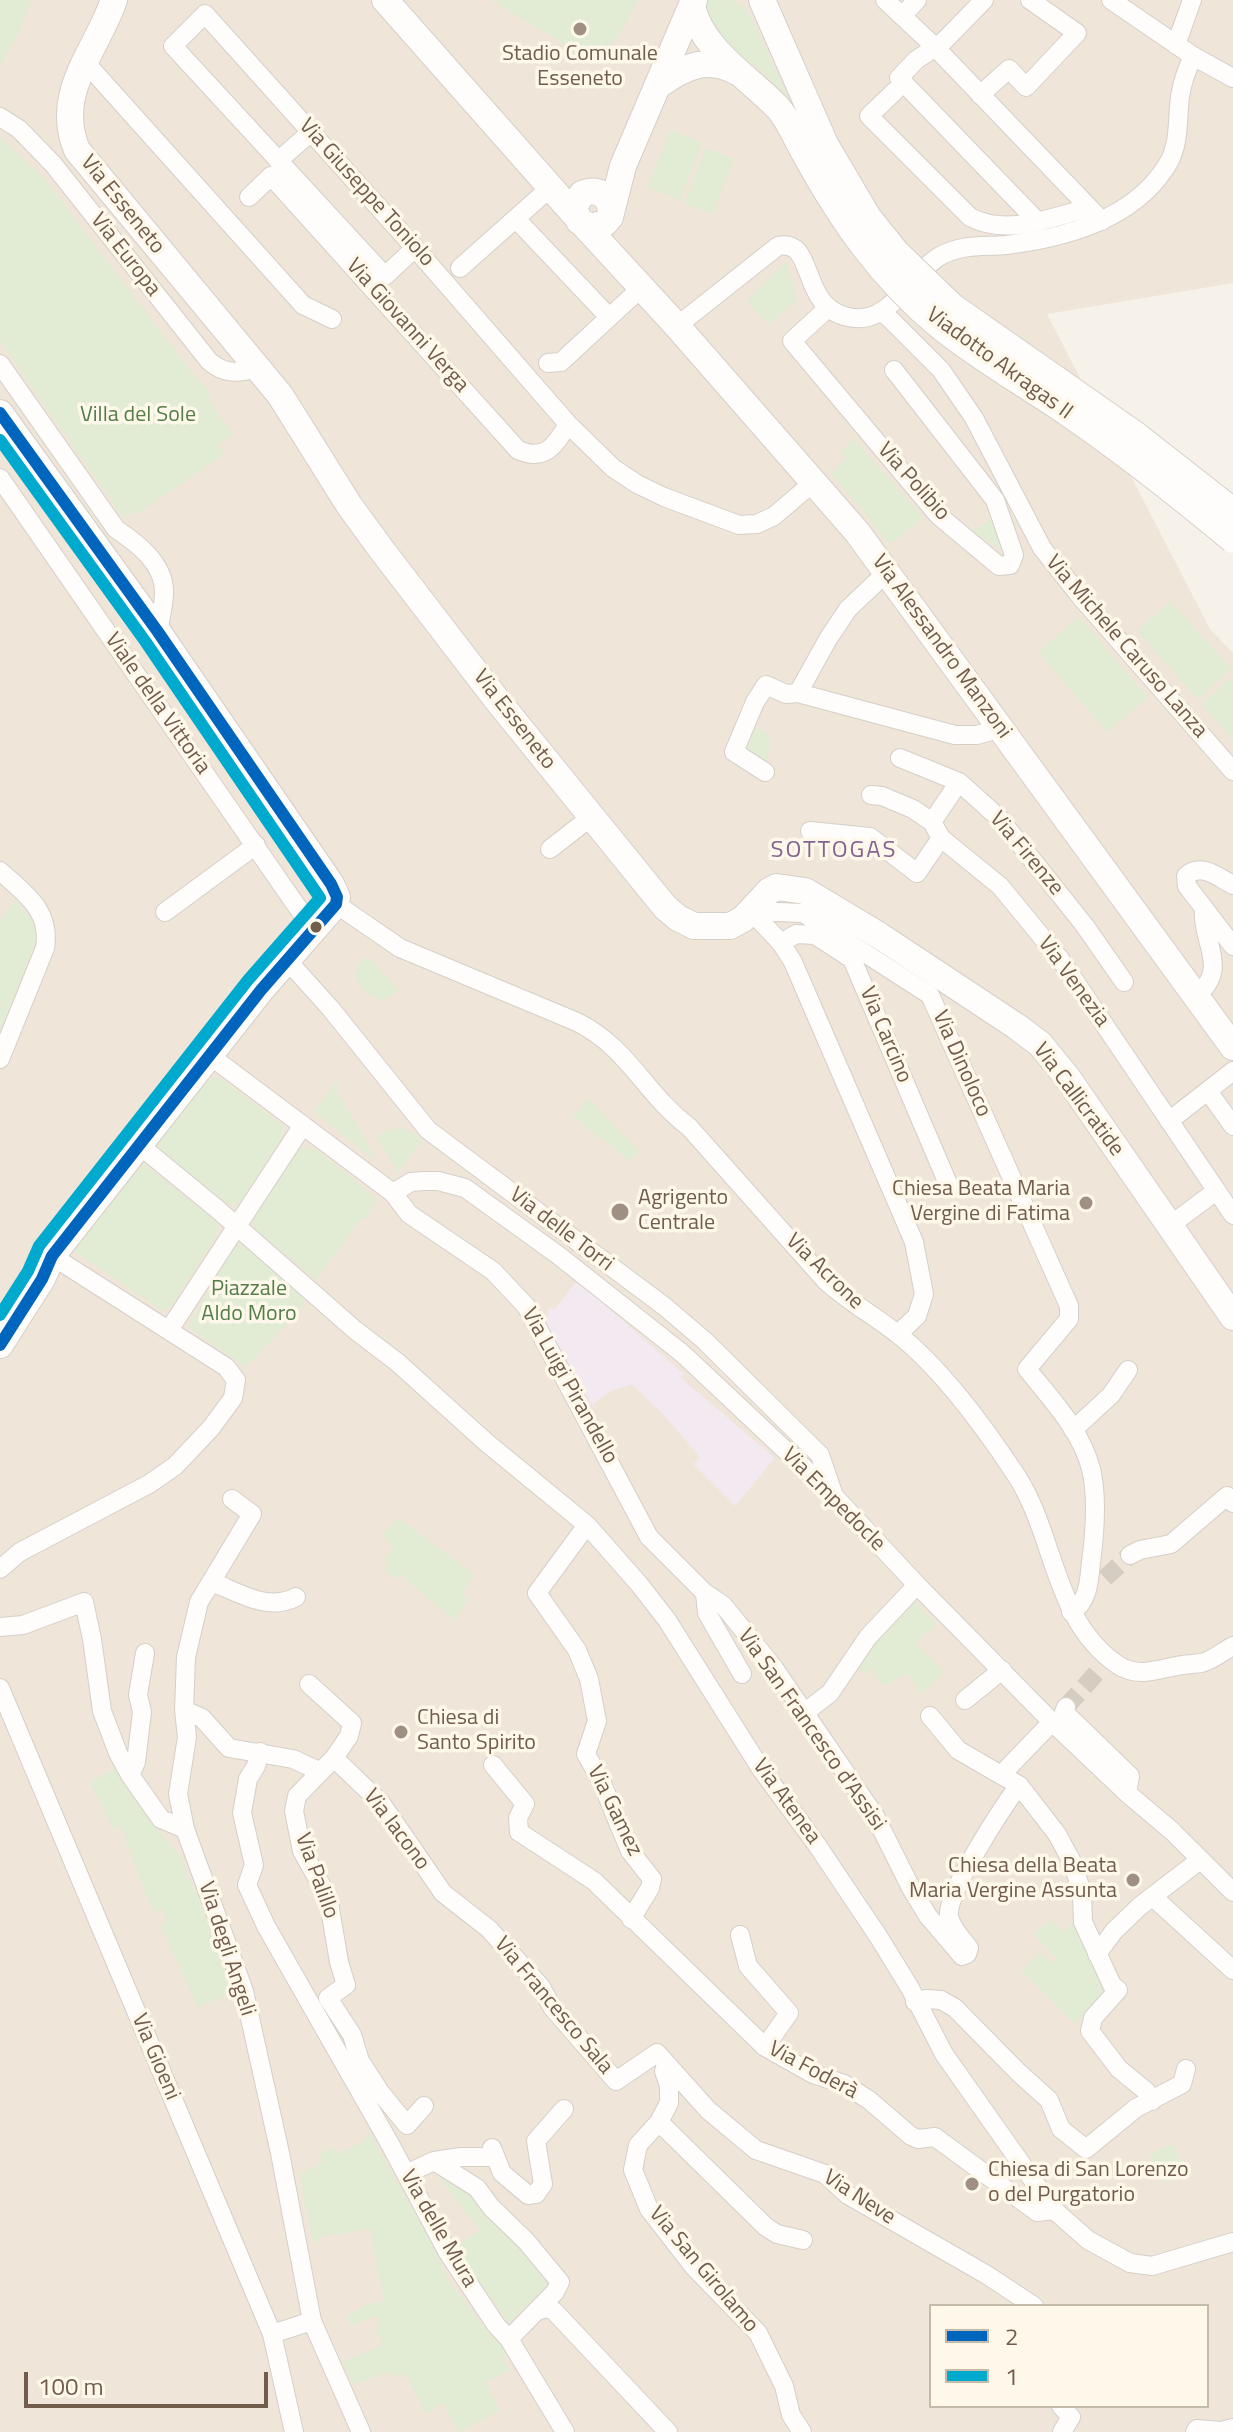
<!DOCTYPE html>
<html>
<head>
<meta charset="utf-8">
<style>
  body { margin:0 }
  #map { position:relative; width:1233px; height:2432px; overflow:hidden; background:#f6f2ea; font-family:"Titillium Web",sans-serif }
  canvas { display:block }
  .legend { position:absolute; left:929px; top:2304px; width:280px; height:104px; box-sizing:border-box; background:#fef8eb; border:2px solid #c6baab; margin:0; padding:10px 14px; list-style:none; font-size:24px; color:#725c4c }
  .legend li { display:flex; align-items:center; gap:16px; height:40px }
  .legend b { width:40px; border:2px solid #c6baab }
  .scale { position:absolute; left:24px; top:2372px; width:244px; height:36px; box-sizing:border-box; border:4px solid #725c4c; border-top:0; padding-left:10px; font-size:24px; line-height:28px; white-space:nowrap; color:#725c4c; -webkit-text-stroke:6px #fef8eb; paint-order:stroke }
</style>
</head>
<body>
<div id="map">
<canvas width="1233" height="2432"></canvas>
<ul class="legend">
<li><b style="height:10px;background:#0065bd"></b>2</li>
<li><b style="height:10px;background:#00a9ce"></b>1</li>
</ul>
<div class="scale">100 m</div>
</div>
<script>
const context = document.querySelector('canvas').getContext('2d');
context.lineJoin = 'round';
function fill(path, color) { context.fillStyle = color; context.fill(path, 'evenodd'); }
function trace(path, color, width, dash) { context.strokeStyle = color; context.lineWidth = width; context.lineCap = dash ? 'butt' : 'round'; context.setLineDash(dash || []); context.stroke(path); }
function write(font, color, halo, rows, align = 'center') {
  context.font = font + ' "Titillium Web",sans-serif'; context.lineWidth = 7; context.setLineDash([]); context.textBaseline = 'middle'; context.strokeStyle = halo; context.fillStyle = color; for (const [text, x, y, turn = 0] of rows) {
    context.save(); context.translate(x, y); context.rotate((+turn || 0) * Math.PI / 180); context.textAlign = isNaN(turn) ? turn : align; if (halo) context.strokeText(text, 0, 0); context.fillText(text, 0, 0); context.restore();
  }
}
fill(new Path2D(`
  M0,0H1233V283L1047,314L1210,629L1233,653V2432H0ZM931,2306H1207V2406H931Z`), '#efe5d8');
fill(new Path2D(`
  M577,1281L684,1374L681,1378L775,1458L735,1506L693,1464L700,1458L688,1443L664,1415L632,1385L615,1389L592,1405L546,1323L549,1307L554,1310Z`), '#f3e9f1');
fill(new Path2D(`
  M0,0H32L20,30L0,66Z
  M491,0H638C622,28 613,61 575,56L571,48Z
  M706,0H732L746,8L815,151L782,93L765,74L754,65L735,56L710,29L705,4Z
  M670,130L702,142L680,200L647,187Z
  M0,137L44,178L196,378L211,392L208,398L210,402L233,434L218,445L225,454L140,512L122,516L0,341Z
  M706,148L734,159L713,214L684,203Z
  M787,261L797,300L769,325L746,301Z
  M854,439L923,518L890,544L831,473L847,458L841,451Z
  M994,516L1005,553L973,531Z
  M1170,601L1232,669L1198,699L1137,631Z
  M1079,617L1148,698L1107,732L1038,652Z
  M1233,676V739L1201,704Z
  M751,724L770,736L767,769L740,751Z
  M15,900L34,922L38,936L0,1033V921Z
  M363,957L374,962L399,990L382,1001C371,998 359,986 354,975Z
  M212,1077L220,1078L283,1126L285,1132L244,1198L235,1205L224,1202L156,1145V1141L208,1078Z
  M338,1078V1092L375,1157L372,1158L314,1112Z
  M588,1098L639,1151L630,1161L573,1117Z
  M396,1127L411,1131L422,1140L398,1173L376,1136Z
  M302,1148L317,1150L377,1199L367,1219L362,1217L340,1249L315,1279L257,1231L253,1222L256,1213L295,1152Z
  M143,1163L219,1224L216,1236L171,1306L162,1311L76,1252L75,1247Z
  M238,1245H247L304,1296L303,1305L254,1360L245,1367L188,1327L231,1251Z
  M398,1518L474,1574L462,1595L468,1600L455,1621L400,1574L395,1579L384,1570L389,1563L384,1560L392,1549L382,1534Z
  M914,1601L937,1624L915,1643L945,1672L920,1694L908,1673L883,1686L871,1668L865,1674L855,1665Z
  M116,1769L147,1817L180,1856L195,1892H199L232,1992L198,2008L160,1925L168,1922L161,1908L153,1912L120,1826L112,1828L90,1781Z
  M1051,1919L1064,1932L1075,1919L1109,1992L1074,2023L1021,1971L1040,1952L1052,1964L1057,1959L1034,1935Z
  M370,2134L435,2248L449,2281L495,2340L498,2337L510,2353L502,2359L510,2370L486,2382L500,2411L458,2432L443,2403L426,2414L405,2373L395,2377L386,2372L353,2385L343,2362L382,2345L376,2329L381,2327L376,2316L350,2326L347,2316L367,2304L384,2301L370,2229L320,2237V2241L313,2242L300,2175L323,2161L319,2154L333,2147L337,2154L361,2143Z
  M1174,2145L1186,2173L1165,2183L1149,2157L1158,2149Z
  M435,2173C457,2173 501,2220 517,2237C529,2251 538,2268 548,2284L509,2323L455,2248L480,2230Z`), '#e2ecd5');
trace(new Path2D(`
  M1105,1578L1130,1555
  M1066,1707L1102,1667`), '#d5ccc2', 18, [18, 9]);
const street = new Path2D(`
  M885,0L934,46L1102,221
  M984,0L943,42L916,60L899,78L1037,221
  M1111,0L1193,56L1233,78
  M205,14L415,248L568,424L613,468L637,484L664,497L739,525L757,524L774,516L815,481
  M205,14L173,46L385,276L415,248
  M902,16L917,0
  M1176,45L1192,0
  M86,63L303,305L332,319
  M895,91L869,116L970,217C1008,237 1051,217 1089,208
  M980,95L1009,69L1026,87L1077,33L1030,0
  M0,117L19,129L53,164L209,361C225,375 238,373 258,368
  M278,161L311,132
  M249,197L271,176L518,450C545,462 556,445 568,424
  M517,220L609,317
  M460,268L551,187
  M828,308L792,341L938,515L999,566L1010,565L1014,555L995,500L894,370
  M883,312L941,370L974,418L1042,548L1080,596L1233,771
  M677,326L778,246C817,238 798,306 848,317C891,327 909,274 940,256C962,244 982,247 1006,245C1066,238 1136,219 1169,162C1180,141 1177,119 1180,97C1182,82 1187,69 1193,56
  M548,363L561,362L641,288
  M0,364L116,529C137,543 165,564 164,593C164,606 160,619 158,632
  M0,478L314,931
  M886,573L848,609L828,639L798,693L955,735H977L1001,728
  M900,758L959,782L999,818L1085,926L1124,982
  M765,772L734,752L755,702L766,685L786,694L798,693
  M871,795L882,796L913,809L932,822L941,838L1000,886L1060,959L1233,1215
  M932,822L959,782
  M810,831L870,837L917,873L941,838
  M550,849L591,817
  M0,871C25,894 51,910 45,948L0,1059
  M1233,885C1218,877 1201,862 1186,876L1187,886L1233,946
  M336,904L400,948L577,1022C629,1048 645,1094 689,1127L826,1281C849,1302 875,1316 899,1335C944,1371 985,1428 1016,1475C1056,1536 1053,1621 1118,1665C1139,1679 1160,1668 1183,1665C1189,1664 1195,1664 1201,1663C1212,1661 1223,1651 1233,1646
  M751,911L803,913L930,995L1069,1306V1319L1027,1369C1051,1399 1081,1430 1091,1469C1098,1498 1095,1532 1091,1562C1089,1580 1089,1602 1071,1612
  M751,911L781,943L793,962L914,1242L924,1294L917,1316L898,1334
  M165,912L256,845
  M781,943L796,934L815,935L852,959L949,1186
  M287,960L331,1009L428,1130L664,1306L705,1341L820,1455L833,1493
  M1195,997C1231,969 1201,941 1204,911
  M209,1055L393,1193L409,1214L493,1271L526,1306L649,1537L705,1593L723,1605L774,1668L875,1816L911,1888L928,1916L962,1956L967,1954L969,1948C962,1939 951,1928 949,1916C946,1893 1003,1807 1019,1785
  M1208,1091L1233,1126
  M1169,1121L1233,1071
  M138,1144L216,1208L355,1330L397,1362L487,1443L587,1525L639,1584L667,1620L761,1769L817,1845L878,1936L910,1988L944,2054L1054,2210L1088,2240L1130,2263L1152,2266L1233,2242
  M393,1193L411,1182L424,1181H438L465,1188L558,1255L683,1354L834,1496L917,1585L1052,1722L1127,1793L1172,1831L1233,1892
  M1168,1227L1216,1191
  M169,1330L303,1125
  M1073,1430L1111,1395L1128,1370
  M232,1499L252,1514L199,1602L186,1657L184,1710L187,1737L178,1794L185,1829L244,1991L280,2153L312,2321L361,2432
  M587,1525L537,1593L577,1650L589,1679L597,1721L586,1754L601,1781L630,1851L652,1879L650,1888L631,1919
  M1130,1555L1140,1550L1171,1544L1227,1496L1233,1503
  M0,1569L20,1552L149,1484L175,1466L211,1428L233,1398L236,1380L226,1367L52,1256
  M212,1582C240,1593 268,1612 296,1597
  M705,1593L707,1613L742,1674
  M0,1627L23,1625L84,1602L92,1639L102,1711L118,1753L130,1775L161,1819L185,1829
  M309,1684L352,1723L349,1736L334,1758L381,1803L443,1893L489,1929L541,1987L552,2007L616,2081L657,2053L708,2110L756,2150L825,2174L848,2195L987,2275L1034,2306
  M0,1688L272,2334L294,2432
  M965,1700L1002,1670
  M1066,1707L1064,1712L1130,1776L1127,1793
  M184,1710L202,1718L229,1748L293,1759L319,1771
  M804,1713L830,1693L868,1637L917,1585
  M930,1716L958,1750L1001,1775
  M1052,1722L1001,1775L1019,1785L1057,1834L1072,1862L1082,1892L1083,1922L1112,1985L1118,1990L1093,2018L1090,2031L1119,2069L1146,2091L1152,2101
  M260,1752L256,1766L248,1779L242,1813L254,1865L247,1885L266,1926L390,2144L447,2251L496,2325L509,2339L565,2432
  M334,1758L297,1796L294,1811L302,1851L328,1897L339,1962L346,1985L328,1998L352,2035L360,2061L380,2092L407,2125L424,2106
  M493,1765L525,1804L518,1818L519,1832L594,1881L765,2047L813,2074L844,2084L869,2100L911,2136L918,2139L935,2137L1037,2212L1054,2210
  M130,1775L136,1762L142,1712L138,1695L145,1653
  M1153,1897L1233,1970
  M740,1935L748,1966L789,2013L765,2047
  M1097,1954L1114,1931L1140,1906L1200,1860
  M915,2002L926,1999L941,2000L955,2008L1018,2072L1049,2100L1061,2129L1086,2149L1136,2108L1182,2084L1186,2069
  M668,2065L664,2071L669,2086V2103L659,2122L638,2145L633,2170L649,2209L694,2267L758,2333L784,2386L791,2415L802,2432
  M659,2122L766,2227L777,2234L803,2240
  M492,2148L502,2173L528,2195L536,2194L543,2184L536,2141L564,2109
  M434,2161L461,2157H495
  M406,2174L434,2161L477,2188L491,2207L526,2241L560,2282L555,2292L509,2339
  M537,2311L547,2308L554,2311L668,2432
  M272,2334L312,2321
  M1061,2406L1071,2417L1062,2432
  M1195,2432L1197,2429L1221,2431L1233,2428`);
const secondary = new Path2D(`
  M114,0C96,52 53,93 77,150L280,395L349,505L381,549L497,700L665,907L678,918L694,926H730L743,919L769,891L777,887L805,891L880,936L1016,1026L1040,1044L1067,1077L1233,1317
  M385,0L575,215
  M762,0L825,144
  M692,5C701,50 749,77 779,109C789,121 796,138 804,152
  M660,84C686,66 707,56 737,72
  M611,212C610,196 598,187 582,194L574,207L579,221L591,227L605,223L610,217L623,166L694,0
  M584,225L677,326L857,532L1233,1047
  M0,413L158,632L331,884L337,897L336,904L261,990L52,1256L42,1279L0,1345`);
trace(street, '#d5cfc8', 20);
trace(secondary, '#d6cfc8', 28);
trace(street, '#fefdfc', 18);
trace(secondary, '#fefdfc', 26);
const secondaryBridge = new Path2D(`
  M825,144L868,217L896,252L953,307L1136,435L1233,511
  M804,152C841,220 882,279 942,328C982,360 1027,385 1069,414C1126,453 1180,496 1233,540`);
trace(secondaryBridge, '#d6cfc8', 28, []);
trace(secondaryBridge, '#fefdfc', 26);
trace(new Path2D(`
  M0,413L158,632L331,884L337,897L336,904L261,990L52,1256L42,1279L0,1345`), '#0065bd', 12);
trace(new Path2D(`
  M0,440L145,641L320,898L248,980L39,1246L28,1271L0,1315`), '#00a9ce', 12);
for (const [x, y, r, color] of [
  [580,29,8,"#a09083"],
  [316,927,7,"#725c4c"],
  [1086,1203,8,"#a09083"],
  [620,1212,10,"#a09083"],
  [401,1732,8,"#a09083"],
  [1133,1880,8,"#a09083"],
  [972,2184,8,"#a09083"]
]) { const dot = new Path2D(); dot.arc(x, y, r, 0, 2 * Math.PI); context.fillStyle = color; context.fill(dot); trace(dot, '#fef8eb', 3); }
write('22px', '#725c4c', '#fef8eb', [
  ["Stadio Comunale",580,55,"center"],
  ["Esseneto",580,80,"center"],
  ["Chiesa Beata Maria",1070,1190,"right"],
  ["Vergine di Fatima",1070,1215,"right"],
  ["Agrigento",638,1199],
  ["Centrale",638,1224],
  ["Chiesa di",417,1719],
  ["Santo Spirito",417,1744],
  ["Chiesa della Beata",1117,1867,"right"],
  ["Maria Vergine Assunta",1117,1892,"right"],
  ["Chiesa di San Lorenzo",988,2171],
  ["o del Purgatorio",988,2196]
], 'left');
write('22px', '#725c4c', '#fef8eb', [
  ["Via Giuseppe Toniolo",366,193,48],
  ["Via Esseneto",122,205,51],
  ["Via Europa",125,255,52],
  ["Via Giovanni Verga",407,326,48],
  ["Viadotto Akragas II",999,364,36],
  ["Via Polibio",913,482,48],
  ["Via Alessandro Manzoni",941,647,54],
  ["Via Michele Caruso Lanza",1126,647,49],
  ["Viale della Vittoria",157,704,55],
  ["Via Esseneto",514,720,52],
  ["Via Firenze",1026,854,50],
  ["Via Venezia",1073,982,54],
  ["Via Carcino",885,1035,67],
  ["Via Dinoloco",961,1064,66],
  ["Via Callicratide",1078,1100,53],
  ["Via delle Torri",561,1230,37],
  ["Via Acrone",824,1272,44],
  ["Via Luigi Pirandello",569,1386,61],
  ["Via Empedocle",833,1500,45],
  ["Via San Francesco d'Assisi",811,1730,55],
  ["Via Atenea",786,1802,54],
  ["Via Gamez",614,1811,64],
  ["Via Iacono",396,1830,53],
  ["Via Palillo",316,1876,70],
  ["Via degli Angeli",226,1949,72],
  ["Via Francesco Sala",553,2006,50],
  ["Via Gioeni",155,2057,67],
  ["Via Foderà",813,2071,28],
  ["Via Neve",859,2198,33],
  ["Via delle Mura",438,2229,60],
  ["Via San Girolamo",703,2270,50]
]);
write('22px', '#547d47', '#fef8eb', [
  ["Villa del Sole",138,416],
  ["Piazzale",249,1290],
  ["Aldo Moro",249,1315]
]);
context.letterSpacing = '2px';
write('24px', '#83648f', '#fef8eb', [
  ["SOTTOGAS",834,851]
]);
context.letterSpacing = '0px';
</script>
</body>
</html>
